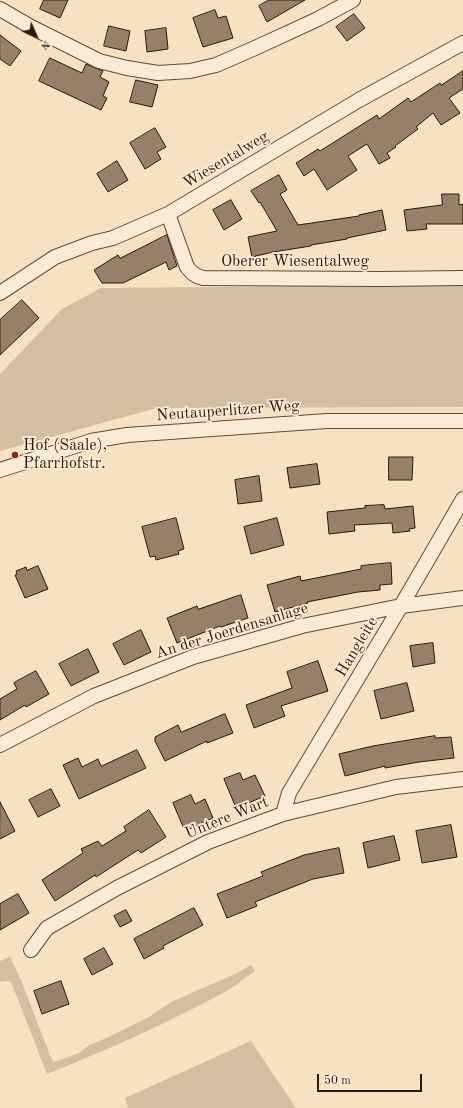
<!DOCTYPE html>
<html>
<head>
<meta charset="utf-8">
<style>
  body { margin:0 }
  #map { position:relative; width:463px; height:1108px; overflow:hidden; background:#f6e1c1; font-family:"Old Standard TT",serif }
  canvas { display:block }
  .north { position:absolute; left:16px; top:16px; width:40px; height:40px; -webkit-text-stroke:3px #f9ecd7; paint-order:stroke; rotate:135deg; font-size:11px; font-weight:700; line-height:16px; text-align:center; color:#2f160c }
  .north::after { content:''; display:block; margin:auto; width:14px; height:18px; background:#2f160c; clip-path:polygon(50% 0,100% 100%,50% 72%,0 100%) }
  .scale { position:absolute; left:317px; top:1074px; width:105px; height:18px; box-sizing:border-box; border:2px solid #2f160c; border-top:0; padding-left:5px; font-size:12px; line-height:14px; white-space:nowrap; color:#2f160c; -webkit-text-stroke:3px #f9ecd7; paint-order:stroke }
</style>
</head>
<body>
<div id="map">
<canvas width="463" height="1108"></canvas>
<div class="north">N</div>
<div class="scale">50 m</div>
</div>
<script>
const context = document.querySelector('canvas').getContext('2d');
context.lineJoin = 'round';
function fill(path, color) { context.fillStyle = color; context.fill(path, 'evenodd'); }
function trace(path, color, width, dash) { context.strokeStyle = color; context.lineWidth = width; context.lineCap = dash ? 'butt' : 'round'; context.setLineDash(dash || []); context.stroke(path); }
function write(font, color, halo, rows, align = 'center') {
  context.font = font + ' "Old Standard TT",serif'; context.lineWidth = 3.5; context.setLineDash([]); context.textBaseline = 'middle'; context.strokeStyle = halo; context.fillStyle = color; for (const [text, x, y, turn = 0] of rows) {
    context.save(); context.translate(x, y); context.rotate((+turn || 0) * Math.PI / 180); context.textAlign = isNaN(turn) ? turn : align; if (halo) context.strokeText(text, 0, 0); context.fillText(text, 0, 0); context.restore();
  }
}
fill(new Path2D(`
  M463,285V407L157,408L0,451V374L62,309L101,288Z
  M10,957L21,980L51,1058L54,1062L79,1053L89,1045L104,1039L149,1017L171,1002L235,974L251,965L255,971C245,978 234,987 223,993C166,1024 107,1050 47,1074L11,982L5,981L0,982V961Z
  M251,1041L296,1108H128L125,1098Z`), '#d4bea2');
const building = new Path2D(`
  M44,0H68L60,18L40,9Z
  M269,0H305L267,22L259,6Z
  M215,10L218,18L226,16L233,38L203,47L193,18Z
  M354,14L365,28L347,41L336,27Z
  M109,26L130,31L126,51L104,46Z
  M166,28L168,49L147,52L145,31Z
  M0,35L21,51L10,66L0,59Z
  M50,58L82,73L86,64L103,71L100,77L109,82L103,96L107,98L101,110L39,81Z
  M463,71V89L449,98L460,113L441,125L433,113L416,127L418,129L395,146L396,147L387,153L390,158L379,164L367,144L348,156L357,170L327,190L314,169L304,176L296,163L318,149L320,151L377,115L379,119L408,98L411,102L440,83L441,85Z
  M136,80L158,85L152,107L130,102Z
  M155,128L166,147L157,152L161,159L145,169L130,143Z
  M117,161L128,180L108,192L97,174Z
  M279,175L287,190L280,194L298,225L359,216V215L382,210L386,230L347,238V239L311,245V246L273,252L252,257L248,237L277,231L260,202L259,203L251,191Z
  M442,194H459V205L463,204V224H426L427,229L407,231L404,210L442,205Z
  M231,200L242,219L224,230L213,210Z
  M167,235L177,266L169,270L166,262L123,283H102L94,270L118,255L120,258Z
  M22,300L39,318L0,355V320Z
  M389,457H413L412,480H389Z
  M317,464L320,484L290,488L287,468Z
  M259,476L262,501L238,504L235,480Z
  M384,505L385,509L413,506L415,528L409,529L410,531L393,533L392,523L354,525L355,531L329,534L327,512L365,508V506Z
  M176,518L184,549L178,551L179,554L156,560L155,556L150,557L142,527Z
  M277,518L284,545L251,554L244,527Z
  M391,563L392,584L380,585V590L358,592L307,602L308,603L275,612L267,585L300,576L301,581L361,569V566Z
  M38,566L48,589L25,598L15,575L17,574L16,571L26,567L27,570Z
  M241,595L248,618L221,627L220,626L177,643L167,618L197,606L198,609Z
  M141,630L151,652L124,665L113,644Z
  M433,643L435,663L413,667L410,646Z
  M88,649L99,672L71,686L59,664Z
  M318,661L328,691L281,706L285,716L254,728L246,705L292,688L287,672Z
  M36,671L49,694L26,707L25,705L0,720V699L17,689L14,683Z
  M407,683L414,711L381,719L374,691Z
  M225,714L233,733L207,743V741L165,761L155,741V737L178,725L181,732Z
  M435,736V738L451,737L454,758L419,762L385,768V766L345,776L339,754L373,746Z
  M137,750L146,768L79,799L63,765L78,758L82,767L98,759L101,766Z
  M240,773L243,780L255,775L265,796L236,808L224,779Z
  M51,789L60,806L38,817L29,800Z
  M191,795L195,804L205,799L213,818L189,829H184L173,803Z
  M0,802L15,831L0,839Z
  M149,810L166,837L141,853L138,850L96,877L95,875L55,901L42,880L83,853L81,849L98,841L102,846L126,831L124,827Z
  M451,825L457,857L422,863L416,831Z
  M394,836L400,860L368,868L363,843Z
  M339,848L344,873L313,879L255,902L257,906L227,918L217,894L263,876L261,872L304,855Z
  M18,894L29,913L0,930V904Z
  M194,908L203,925L163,946L164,948L144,959L134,939Z
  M126,910L132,921L120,927L114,916Z
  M104,948L113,964L92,975L84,959Z
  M61,981L69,1004L42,1014L34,991Z`);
fill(building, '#96806a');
trace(building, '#2f160c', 1);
const minor = new Path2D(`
  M0,9L31,27L99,61L127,68L158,73L190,71L216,65L255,48L318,19L353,0
  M168,214L187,267C192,273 195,276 203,278L381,279L463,278
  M0,293L55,257L92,243L113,238L168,214L359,100L463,43
  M0,470L91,441L127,435L327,421H463
  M0,745L94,696L193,657L302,626L401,606L463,598
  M283,814L289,793L401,606L463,499
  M31,950L47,928L117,888L208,842L283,814L396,787L463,779`);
trace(minor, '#614939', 16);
trace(minor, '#f9ecd7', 14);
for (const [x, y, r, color] of [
  [15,455,4,"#8f2418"]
]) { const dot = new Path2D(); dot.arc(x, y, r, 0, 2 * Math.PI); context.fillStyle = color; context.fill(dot); trace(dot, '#f9ecd7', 1.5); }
write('16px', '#2f160c', '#f9ecd7', [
  ["Wiesentalweg",226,160,-31],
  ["Oberer Wiesentalweg",295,262],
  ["Neutauperlitzer Weg",228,411,-4],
  ["An der Joerdensanlage",232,631,-17],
  ["Hangleite",357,647,-59],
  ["Untere Wart",227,818,-22]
]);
write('16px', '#2f160c', '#f9ecd7', [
  ["Hof (Saale),",23,446],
  ["Pfarrhofstr.",23,464]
], 'left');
</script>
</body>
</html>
